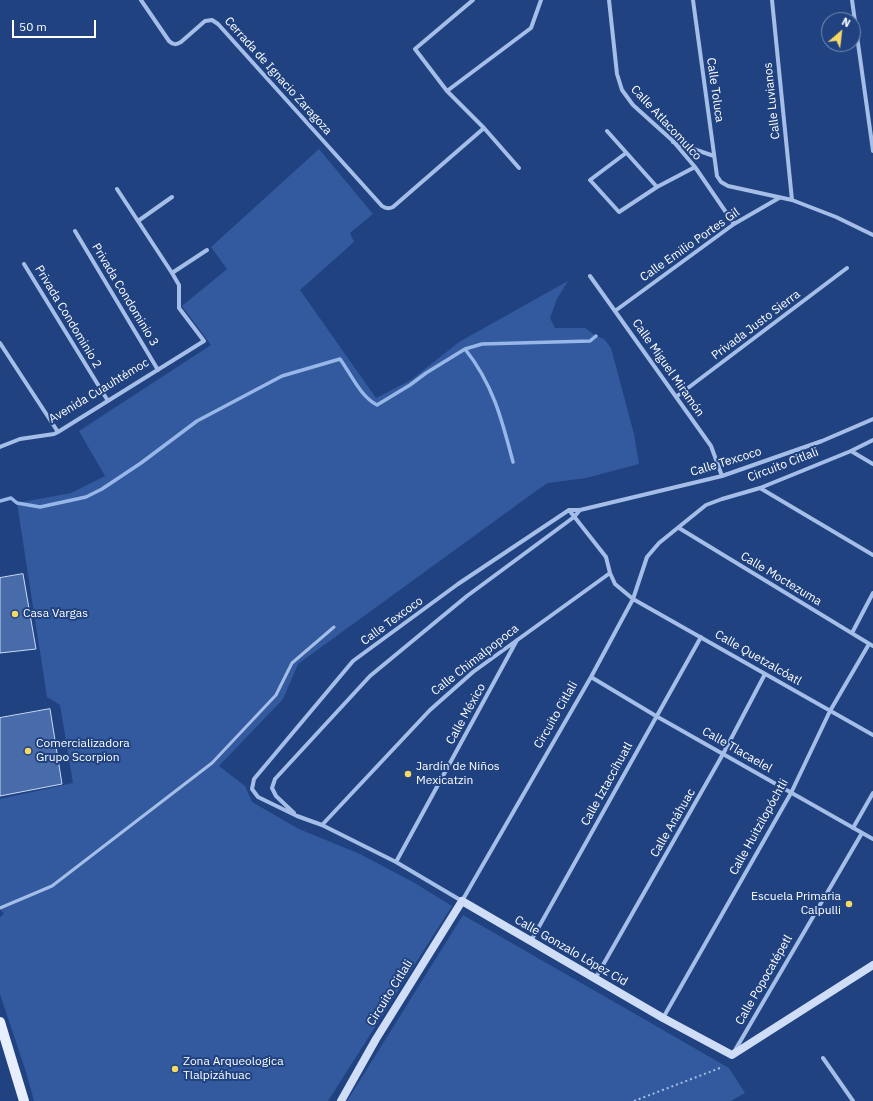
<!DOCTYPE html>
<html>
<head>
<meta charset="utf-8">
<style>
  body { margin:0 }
  #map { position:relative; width:873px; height:1101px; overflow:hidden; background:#204280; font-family:"IBM Plex Sans",sans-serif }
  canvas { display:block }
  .north { position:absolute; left:821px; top:12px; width:40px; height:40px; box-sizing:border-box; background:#204280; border:1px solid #798eb3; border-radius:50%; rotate:28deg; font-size:11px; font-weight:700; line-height:16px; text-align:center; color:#fff }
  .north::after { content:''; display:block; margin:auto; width:14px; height:18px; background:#f6d865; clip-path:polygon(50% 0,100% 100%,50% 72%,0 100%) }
  .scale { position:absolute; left:12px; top:20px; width:84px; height:18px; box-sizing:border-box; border:2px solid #fff; border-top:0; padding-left:5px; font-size:12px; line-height:14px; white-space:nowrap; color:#fff; -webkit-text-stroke:3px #204280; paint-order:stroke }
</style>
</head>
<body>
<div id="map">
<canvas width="873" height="1101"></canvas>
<div class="north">N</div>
<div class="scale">50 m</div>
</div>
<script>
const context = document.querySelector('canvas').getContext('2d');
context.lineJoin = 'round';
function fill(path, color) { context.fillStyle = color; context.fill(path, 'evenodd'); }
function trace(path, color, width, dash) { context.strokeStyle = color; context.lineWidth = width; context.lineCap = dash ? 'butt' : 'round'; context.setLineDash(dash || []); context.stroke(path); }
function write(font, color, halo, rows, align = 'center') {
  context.font = font + ' "IBM Plex Sans",sans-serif'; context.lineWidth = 4; context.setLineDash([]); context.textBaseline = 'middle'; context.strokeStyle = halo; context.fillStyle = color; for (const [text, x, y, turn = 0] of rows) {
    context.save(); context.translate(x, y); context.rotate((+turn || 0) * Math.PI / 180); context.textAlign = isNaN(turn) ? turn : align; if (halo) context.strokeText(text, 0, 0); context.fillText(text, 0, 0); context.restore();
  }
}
fill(new Path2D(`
  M319,149L373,214L350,233L354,242L300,290L376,398L411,380L459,342L568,281L557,299L550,318L555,328H585L596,336L604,339L611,348L634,434L639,464L586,478L548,483L536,491L298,664L283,699L219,766L245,786L252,802L299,829L360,854L413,882L452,906L328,1101H34L26,1072L0,994V917L4,914L0,909V799L73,783L60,705L47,697L17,503L71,493L105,476L79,431L211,345L182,306L227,269L211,247Z
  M463,915L729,1068L745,1093L731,1101H347Z`), '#335a9e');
trace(new Path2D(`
  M465,349C493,384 502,420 513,462
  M0,501L11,498L17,503L40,507L86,497L102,489L141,463L197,421L282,376L340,359C351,374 360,396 377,405L410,385L426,373L465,349L482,344L590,341L596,336`), '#98b7e9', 3.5);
const building = new Path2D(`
  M23,574L36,649L0,653V578Z
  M50,709L62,784L0,796V718Z`);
fill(building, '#486baa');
trace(building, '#c9daf6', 1);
trace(new Path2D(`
  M634,1101L720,1068`), '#a5bee8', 2, [2, 3]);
trace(new Path2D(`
  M0,908L52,886L212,763L276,695L292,663L334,627`), '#a5bee8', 3);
trace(new Path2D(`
  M141,0L169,41C173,45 176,45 181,42L205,21L212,20L218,24L382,206C386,209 389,209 393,207L484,128
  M473,0L415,49L447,91L484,128L519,168
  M609,0L617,74L622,90L633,105L673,141L695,167L734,224
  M693,0L717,176L721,182L728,186L792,200L836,217L873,235
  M772,0L792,200
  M852,0L873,151
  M447,91L531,28L541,0
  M607,131L657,187
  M673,142L714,156
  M626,153L590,180L619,212L657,187L695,167
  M138,221L172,197
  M75,231L158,370
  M24,264L108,401
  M172,273L207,250
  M590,276L711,446L722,476
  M615,311L734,224L779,198
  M0,343L58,432
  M676,397L847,268
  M873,419L822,441L722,476L580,510H569L458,584L353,661L254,779L252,789L258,797L297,816L322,825L396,862L462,901L591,677L633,599L647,557L659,543L706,505L722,499L760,488L851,451L873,440
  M0,447L20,439L54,434L58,432L204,341L179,308V285L172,273L117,189
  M851,451L873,464
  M760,488L873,555
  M679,528L873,646
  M610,573L615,584L633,599L873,735
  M852,633L873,593
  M591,677L656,716L873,839
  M294,813L276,796L272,788L275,779L370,676L467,596L574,517L580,510
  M322,825L430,710L473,672L610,573L606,557L569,510
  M853,828L873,793
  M396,862L517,640
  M531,941L701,637
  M595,979L723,754L765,674
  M663,1018L791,793L830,711L869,644
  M734,1052L862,833
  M823,1058L853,1101`), '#a5bee8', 4);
trace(new Path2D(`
  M341,1101L376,1039L462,901L663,1018L732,1055L873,965`), '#cfddf6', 8);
trace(new Path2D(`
  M0,1022L24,1101`), '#e7eefe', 10);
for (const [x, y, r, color] of [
  [15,614,4,"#f6d865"],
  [28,751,4,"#f6d865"],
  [408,774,4,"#f6d865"],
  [849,904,4,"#f6d865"],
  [175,1069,4,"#f6d865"]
]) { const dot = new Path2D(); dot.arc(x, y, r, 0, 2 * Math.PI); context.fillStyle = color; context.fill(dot); trace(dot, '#204280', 1.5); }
write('12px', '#fff', '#204280', [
  ["Cerrada de Ignacio Zaragoza",278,76,48],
  ["Calle Toluca",715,90,82],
  ["Calle Luvianos",772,101,-96],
  ["Calle Atlacomulco",666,123,47],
  ["Calle Emilio Portes Gil",690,245,-35],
  ["Privada Condominio 3",125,295,59],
  ["Privada Condominio 2",68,317,59],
  ["Privada Justo Sierra",756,325,-37],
  ["Calle Miguel Miramón",668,368,55],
  ["Avenida Cuauhtémoc",99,391,-31],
  ["Calle Texcoco",726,462,-17],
  ["Circuito Citlali",783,465,-21],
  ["Calle Moctezuma",781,579,31],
  ["Calle Texcoco",392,621,-36],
  ["Calle Quetzalcóatl",758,658,30],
  ["Calle Chimalpopoca",475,660,-38],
  ["Calle México",466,714,-61],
  ["Circuito Citlali",556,715,-60],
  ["Calle Tlacaelel",737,750,30],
  ["Calle Iztaccíhuatl",607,784,-61],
  ["Calle Anáhuac",673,823,-60],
  ["Calle Huitzilopóchtli",759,827,-61],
  ["Calle Gonzalo López Cid",571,951,30],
  ["Calle Popocatépetl",764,980,-60],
  ["Circuito Citlali",390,993,-58]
]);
write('12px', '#fff', '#204280', [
  ["Casa Vargas",23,614],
  ["Comercializadora",36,744],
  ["Grupo Scorpion",36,758],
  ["Jardín de Niños",416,767],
  ["Mexicatzin",416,781],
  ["Escuela Primaria",841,897,"right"],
  ["Calpulli",841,911,"right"],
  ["Zona Arqueologica",183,1062],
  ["Tlalpizáhuac",183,1076]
], 'left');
</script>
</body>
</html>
